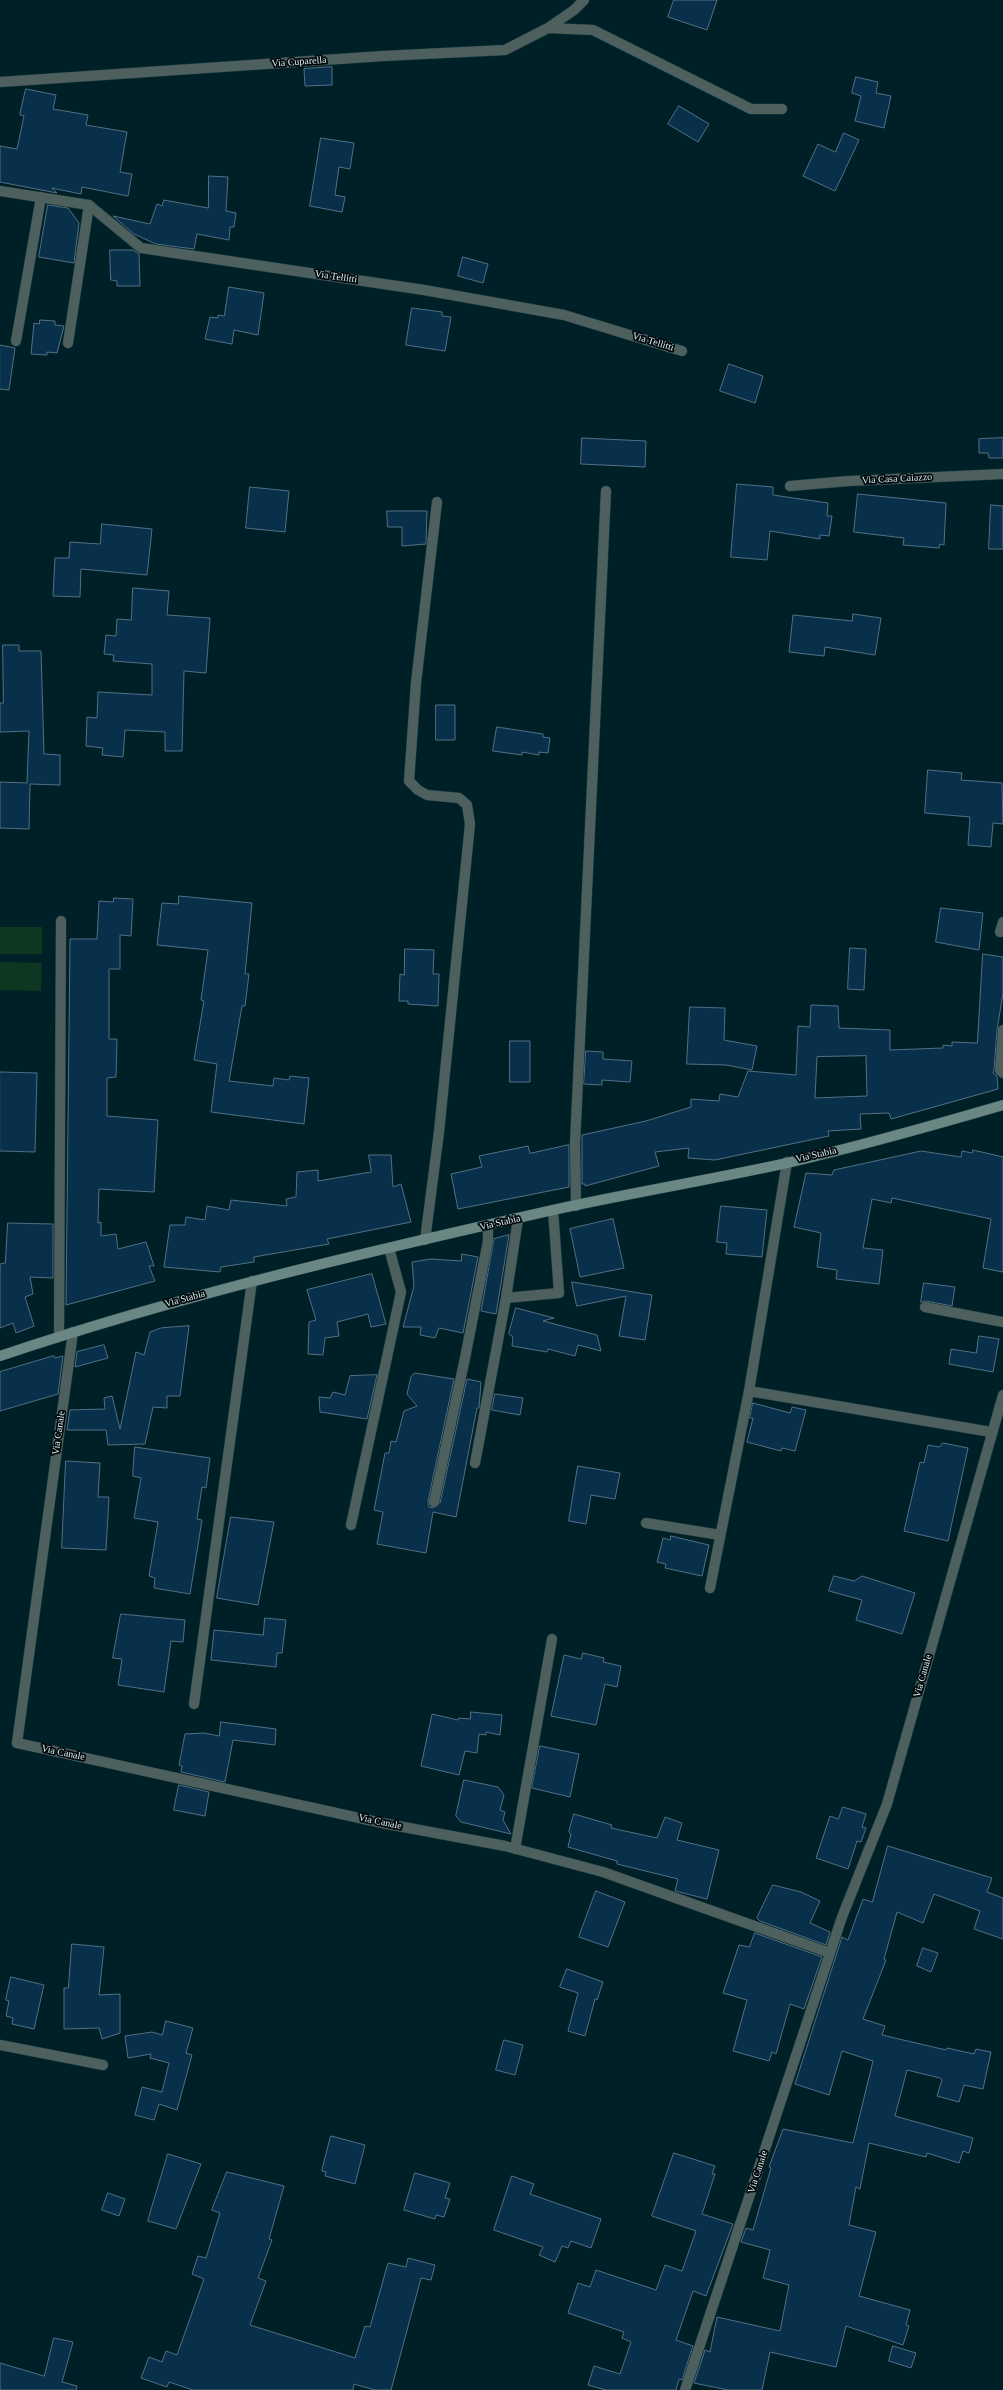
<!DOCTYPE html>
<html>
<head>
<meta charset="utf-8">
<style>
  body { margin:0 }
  canvas { display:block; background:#002027 }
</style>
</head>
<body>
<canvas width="1003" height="2390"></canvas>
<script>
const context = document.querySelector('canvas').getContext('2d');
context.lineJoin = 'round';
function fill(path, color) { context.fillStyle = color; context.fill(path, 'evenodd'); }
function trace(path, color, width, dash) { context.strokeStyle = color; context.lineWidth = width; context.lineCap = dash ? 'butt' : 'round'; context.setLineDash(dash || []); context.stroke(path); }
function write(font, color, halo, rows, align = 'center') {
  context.font = font + ' Georgia,serif'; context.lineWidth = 3.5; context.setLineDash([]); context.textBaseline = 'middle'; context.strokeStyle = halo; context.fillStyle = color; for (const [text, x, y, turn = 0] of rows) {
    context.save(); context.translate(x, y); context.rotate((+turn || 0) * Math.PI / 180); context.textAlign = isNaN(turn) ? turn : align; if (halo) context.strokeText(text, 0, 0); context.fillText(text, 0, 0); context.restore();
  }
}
fill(new Path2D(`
  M0,927H42V954H0Z
  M0,962L42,963L41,991L0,990Z`), '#0d3721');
const building = new Path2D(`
  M674,0H717L707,30L668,17Z
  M332,67V85L305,86L304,69Z
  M856,77L878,82L876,93L891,96L884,128L855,121L861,96L852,93Z
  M26,89L56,95L53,109L88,115L86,125L127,132L120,172L132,174L128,196L82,187L81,194L52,188L57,193L0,182V146L17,149L24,116L20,115Z
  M679,106L709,124L698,142L668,124Z
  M844,133L859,140L835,191L803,176L818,144L835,152Z
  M321,138L354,143L350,169L339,167L335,195L345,197L342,212L310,206Z
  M209,176L228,177L226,211L236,213L234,227H230L229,240L197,234L194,249L156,244L134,234L113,216L150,224L157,204L162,206L164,200L208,208Z
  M48,205L68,208L79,223L74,263L39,257Z
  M110,250H133L139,254L140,286H117V281L111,280Z
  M463,257L488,264L483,283L458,276Z
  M229,287L264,293L258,335L234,330L232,344L205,339L210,317L218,318V315L224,316Z
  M412,308L442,312V316L451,317L445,351L406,345Z
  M40,320L55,321V325L64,326L57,353L47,352V355L31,354L34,323L39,324Z
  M0,345L15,348L9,390L0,389Z
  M729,364L763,376L755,403L720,391Z
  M582,438L646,441L645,467L581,464Z
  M1003,438V458H989L988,453H979V439Z
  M737,484L773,487V495L828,503L827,516H832L829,536L820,535V539L770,531L767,560L731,557Z
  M250,487L289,491L285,532L246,528Z
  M858,494L946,503L944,545L940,544L939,548L903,545L904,538L854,532Z
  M991,505L1003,506V549H989Z
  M387,511H427L426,544L402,546V527H388Z
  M102,524L152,529L147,575L81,569L80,597L53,596L55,558H69L70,542L100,544Z
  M133,588L169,591L167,615L210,618L206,673L184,671L182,751H165V732L125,730L123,757L102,755L103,748L86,746L87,717L97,718L98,692L152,695V664L113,661L114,655L104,654L106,635L116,636L117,619L131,620Z
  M853,614L881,618L875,655L825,647L824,656L789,652L793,615L852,621Z
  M3,645H19V651H41L44,754L60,755V785L30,784L29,829L0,828V782L27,783L29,731L0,732V703H3Z
  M436,705H455V740H436Z
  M497,727L543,734V737L550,738L548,753L539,752V755L522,752V755L493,751Z
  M928,770L962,773L961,780L1002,783L1003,824L993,823L991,847L968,845L970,817L925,813Z
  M179,896L252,903L245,974H249L245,1006H242L229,1081L273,1086L274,1078L289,1080L290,1076L309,1078L304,1124L211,1112L217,1064L194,1060L204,1001L201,1000L208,950L157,945L162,903L178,904Z
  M114,898L133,899L131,936L120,935V969H109V1039H117L116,1077L107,1078V1116L158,1120L154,1192L99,1189L98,1223L101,1222V1236L116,1234L118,1249L146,1242L154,1266H149L155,1281L66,1305L70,939H97L99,901L113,902Z
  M941,908L983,913L979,950L936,942Z
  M850,948L866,949L864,990L848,989Z
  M405,949L434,950L433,974H439L438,1006L408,1004V1001H399L400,974L404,975Z
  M983,954L1003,957V993L997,1030L994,1070L993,1073L997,1076L998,1089L891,1119L889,1113L860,1114L861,1129L828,1131L829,1136L715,1160L688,1158L689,1148L655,1152L659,1166L585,1186V1184H582V1135L646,1121L691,1107V1099L719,1101L720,1094L738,1097L748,1071L796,1075L798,1026L810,1027L811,1005L838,1006L839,1028L890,1030V1050L943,1048V1045L952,1046V1042L977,1043ZM866,1056L867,1096L815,1098L817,1057Z
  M690,1007L725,1008L724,1040L757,1046L752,1070L726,1065L687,1064Z
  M510,1041H530V1082H510Z
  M586,1051L603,1052V1059L632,1061L630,1082L602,1080V1085L584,1084Z
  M0,1072L37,1073L35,1152L0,1151Z
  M569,1145V1187L458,1209L451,1174L482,1167L479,1156L528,1146L530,1153Z
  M973,1150L1003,1157V1272L983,1268L991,1219L892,1198L891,1203L872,1199L863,1248L883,1250L879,1284L836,1279L837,1270L817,1267L821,1233L794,1227L806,1173L832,1175L834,1170L921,1151L961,1157L962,1151L972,1153Z
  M369,1155H391L393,1187L401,1184L411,1222L327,1239L329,1244L254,1257V1262L221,1267L220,1272L164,1267L170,1225H185L186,1217L205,1220L207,1206L229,1210L231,1200L287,1206L286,1199L296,1197L297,1172L318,1170V1181L371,1172Z
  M721,1206L767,1210L762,1257L726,1254L727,1243L717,1242Z
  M613,1219L624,1268L580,1277L570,1229Z
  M8,1223L53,1224V1278L30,1277L33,1294L25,1297L34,1326L16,1333L13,1323L0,1328V1264L5,1263Z
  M509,1235L496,1314L481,1311L494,1239Z
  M462,1254L478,1257L463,1333L439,1328L435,1338L420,1335L421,1327H403L414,1286L412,1262L431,1259L461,1261Z
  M372,1274L386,1324L371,1327L368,1314L337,1322L339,1336L325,1338L323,1355L308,1354L309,1322L316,1320L307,1290Z
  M572,1282L652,1295L645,1340L619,1336L626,1296L577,1306Z
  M924,1283L955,1287L952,1306L926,1301L921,1302Z
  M516,1308L554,1318L543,1321L597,1335L601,1351L578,1345L575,1356L548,1349L547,1352L512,1346L513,1337L509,1334Z
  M189,1326L180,1396H167V1408L153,1407L145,1444L108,1445L106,1430H67L70,1410L105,1409L104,1398L112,1396L120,1429L136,1352L144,1355L150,1332L161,1328Z
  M979,1336L999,1339L993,1372L949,1364L951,1349L976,1353Z
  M104,1345L108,1358L75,1367L77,1352Z
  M54,1356L55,1358L63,1356L58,1394L0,1411V1372Z
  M415,1373L454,1379L428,1501L429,1507L433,1508L440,1503L467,1379L481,1382L479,1408H477L456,1517L433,1512L426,1553L377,1544L383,1512L374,1510L385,1453H389L391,1441L396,1442L404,1411L417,1406L407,1394L411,1377Z
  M377,1375L367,1419L320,1412L319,1397L330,1398L333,1392L345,1395L350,1376Z
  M495,1394L523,1398L520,1415L492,1410Z
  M753,1403L790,1413L792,1407L806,1410L795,1451L782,1448L781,1451L747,1442L753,1418H750Z
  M943,1443L968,1448L948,1541L904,1531L920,1462L924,1463L928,1445L939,1447Z
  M135,1447L210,1458L206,1488L202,1487L197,1519L202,1520L190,1594L154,1588L155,1578L149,1576L158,1522L134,1518L141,1478L133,1476Z
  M66,1461L100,1463L98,1497H109L106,1550L62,1548Z
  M578,1466L620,1473L615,1499L591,1495L586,1524L569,1521Z
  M231,1517L274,1522L258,1605L217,1598Z
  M671,1536L709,1545L702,1576L665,1568L666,1564L657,1562L663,1538L670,1540Z
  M834,1576L854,1581L862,1576L915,1593L902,1634L856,1620L862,1600L829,1591Z
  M121,1614L185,1620L183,1642L171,1641L164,1692L118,1685L122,1659L113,1658Z
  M265,1618L286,1620L282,1653H277L276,1667L211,1660L214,1630L263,1635Z
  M583,1653L604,1658L603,1662L621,1666L617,1687L605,1684L596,1725L551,1716L564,1655L581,1659Z
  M471,1712L502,1715L500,1735L486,1732V1735L479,1734L477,1753L465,1751L459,1775L421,1766L432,1714L458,1720L459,1718L470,1719Z
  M221,1722L276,1729L275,1745L233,1740L225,1782L181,1772L182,1766L179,1765L185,1734L204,1733L219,1736Z
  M540,1746L579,1754L570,1797L532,1788Z
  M464,1780L498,1787L504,1795L500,1810L505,1812L503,1820L511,1834L461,1822L456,1816Z
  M179,1785L209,1792L205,1816L174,1810Z
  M843,1807L866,1814L862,1827L866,1828L861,1842L857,1841L848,1869L816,1858L830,1816L838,1819Z
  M574,1814L612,1825L611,1828L657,1838L665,1817L682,1823L677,1840L719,1850L707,1899L675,1891L678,1879L617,1864V1861L568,1847L571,1834L569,1832Z
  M888,1846L992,1878L987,1892L1003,1898V1939L974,1929L980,1911L934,1894L923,1923L897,1912L884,1959L886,1960L863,2019L885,2026L882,2035L946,2050L947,2048L974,2054L976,2049L991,2052L983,2089L964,2085L959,2102L937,2096L942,2080L940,2078L907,2070L895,2116L973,2138L969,2153L963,2151L959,2163L927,2153L926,2157L869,2143L860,2189L856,2187L849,2225L876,2232L859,2296L910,2310L906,2325L909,2326L903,2345L846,2326L836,2367L770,2352L762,2390H728L694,2383L705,2350L710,2352L717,2317L780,2331L789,2285L763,2278L770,2250L741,2242L746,2228L753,2230L771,2168L769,2167L783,2129L853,2143L873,2061L842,2051L829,2095L795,2084L842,1937L848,1940L863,1899L872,1902Z
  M773,1885L801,1892L820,1901L810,1923L830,1932L826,1945L760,1921L757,1918Z
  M596,1891L625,1902L608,1947L579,1937Z
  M755,1933L822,1957L804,2009L790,2004L776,2054L772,2052L769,2061L733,2051L747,2000L723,1993L739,1945L749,1947Z
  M72,1944L104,1947L99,1995L120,1994V2033L102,2039L99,2028L64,2029V1988H68Z
  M923,1948L938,1953L931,1972L917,1966Z
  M567,1969L603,1982L597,2000L595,1999L585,2036L568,2031L578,1993L560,1987Z
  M11,1977L44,1985L34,2029L12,2024L13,2018L6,2016L9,2001L6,2000Z
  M166,2021L193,2028L186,2053L192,2055L177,2110L159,2104L154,2120L135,2115L142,2087L162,2092L169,2063L150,2058L151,2054L128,2058L125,2036L152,2032L162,2035Z
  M504,2040L523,2045L515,2075L496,2070Z
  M331,2136L365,2145L355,2184L325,2176L326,2172L322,2171Z
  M674,2153L715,2166L712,2174H715L702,2214L733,2224L706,2296L693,2291L676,2340L693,2346L682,2380L679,2379L676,2390H606L588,2385L594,2366L620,2374L631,2342L622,2338L624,2332L568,2313L578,2283L590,2287L596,2270L656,2290L665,2265L682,2271L696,2231L652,2216Z
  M168,2154L201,2164L176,2229L148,2221Z
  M227,2172L284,2186L269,2239L272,2240L258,2278L266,2281L250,2325L355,2358L365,2326L370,2327L388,2263L406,2267L408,2258L435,2265L431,2280L421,2278L391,2390H375L354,2384L353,2390H193L169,2382L167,2387L141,2378L149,2357L162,2362L166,2351L177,2355L204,2279L192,2274L198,2256L206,2258L220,2213L212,2210Z
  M415,2173L450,2183L445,2198L450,2199L444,2217L436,2215L435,2219L404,2210Z
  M512,2176L534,2184L530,2194L601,2219L591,2248L571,2241L568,2248L562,2246L555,2262L539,2255L543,2247L494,2230Z
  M108,2193L125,2199L119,2216L102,2210Z
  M54,2338L73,2342L62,2382L77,2386L76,2390H0V2363L44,2376Z
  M893,2346L916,2353L911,2368L889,2361Z`);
fill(building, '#09304a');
trace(building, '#526f85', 1);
const service = new Path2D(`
  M16,341L41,197
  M68,343L89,205
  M1000,932L1003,922
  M1003,1030L1000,1070L1003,1073
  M576,1206L575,1143L606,491
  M425,1240L439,1132L470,824L467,805L459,798L427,795L418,790L409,781L416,683L437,502
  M506,1298L559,1293L553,1210
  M925,1307L1003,1322
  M73,1332L17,1743L382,1823L505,1846L603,1872L830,1953
  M749,1391L991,1432
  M475,1463L506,1298L518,1219
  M434,1502L465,1358L488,1241V1225
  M646,1523L720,1535
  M351,1525L401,1292L389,1248
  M515,1849L552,1639
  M0,2045L103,2065`);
const minor = new Path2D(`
  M548,28L593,30L751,109H782
  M0,82L383,56L505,50L548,28L574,10L584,0
  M0,191L89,205L141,248L424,290L564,315L682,351
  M790,486L849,481L1003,474
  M59,1336L61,921
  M710,1588L749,1391L787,1162
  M194,1704L252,1281
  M685,2390L842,1917L887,1804L1003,1395`);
const secondary = new Path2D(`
  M0,1356C181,1295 366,1252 553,1210C630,1193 709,1180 787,1163C860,1146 931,1126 1003,1105`);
trace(service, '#1e3d43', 11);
trace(minor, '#1e3d43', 11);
trace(secondary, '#1e3d43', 11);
trace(service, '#4e605d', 10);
trace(minor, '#4e605d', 10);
trace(secondary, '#6a8783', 10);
write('10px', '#d7edf2', '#00080c', [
  ["Via Cuparella",299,62,-4],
  ["Via Tellitti",336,277,8],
  ["Via Tellitti",653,342,17],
  ["Via Casa Caiazzo",897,479,-3],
  ["Via Stabia",816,1155,-13],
  ["Via Stabia",500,1223,-13],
  ["Via Stabia",185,1299,-15],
  ["Via Canale",59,1433,-82],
  ["Via Canale",923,1676,-74],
  ["Via Canale",63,1753,12],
  ["Via Canale",380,1822,12],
  ["Via Canale",758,2172,-72]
]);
</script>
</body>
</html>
